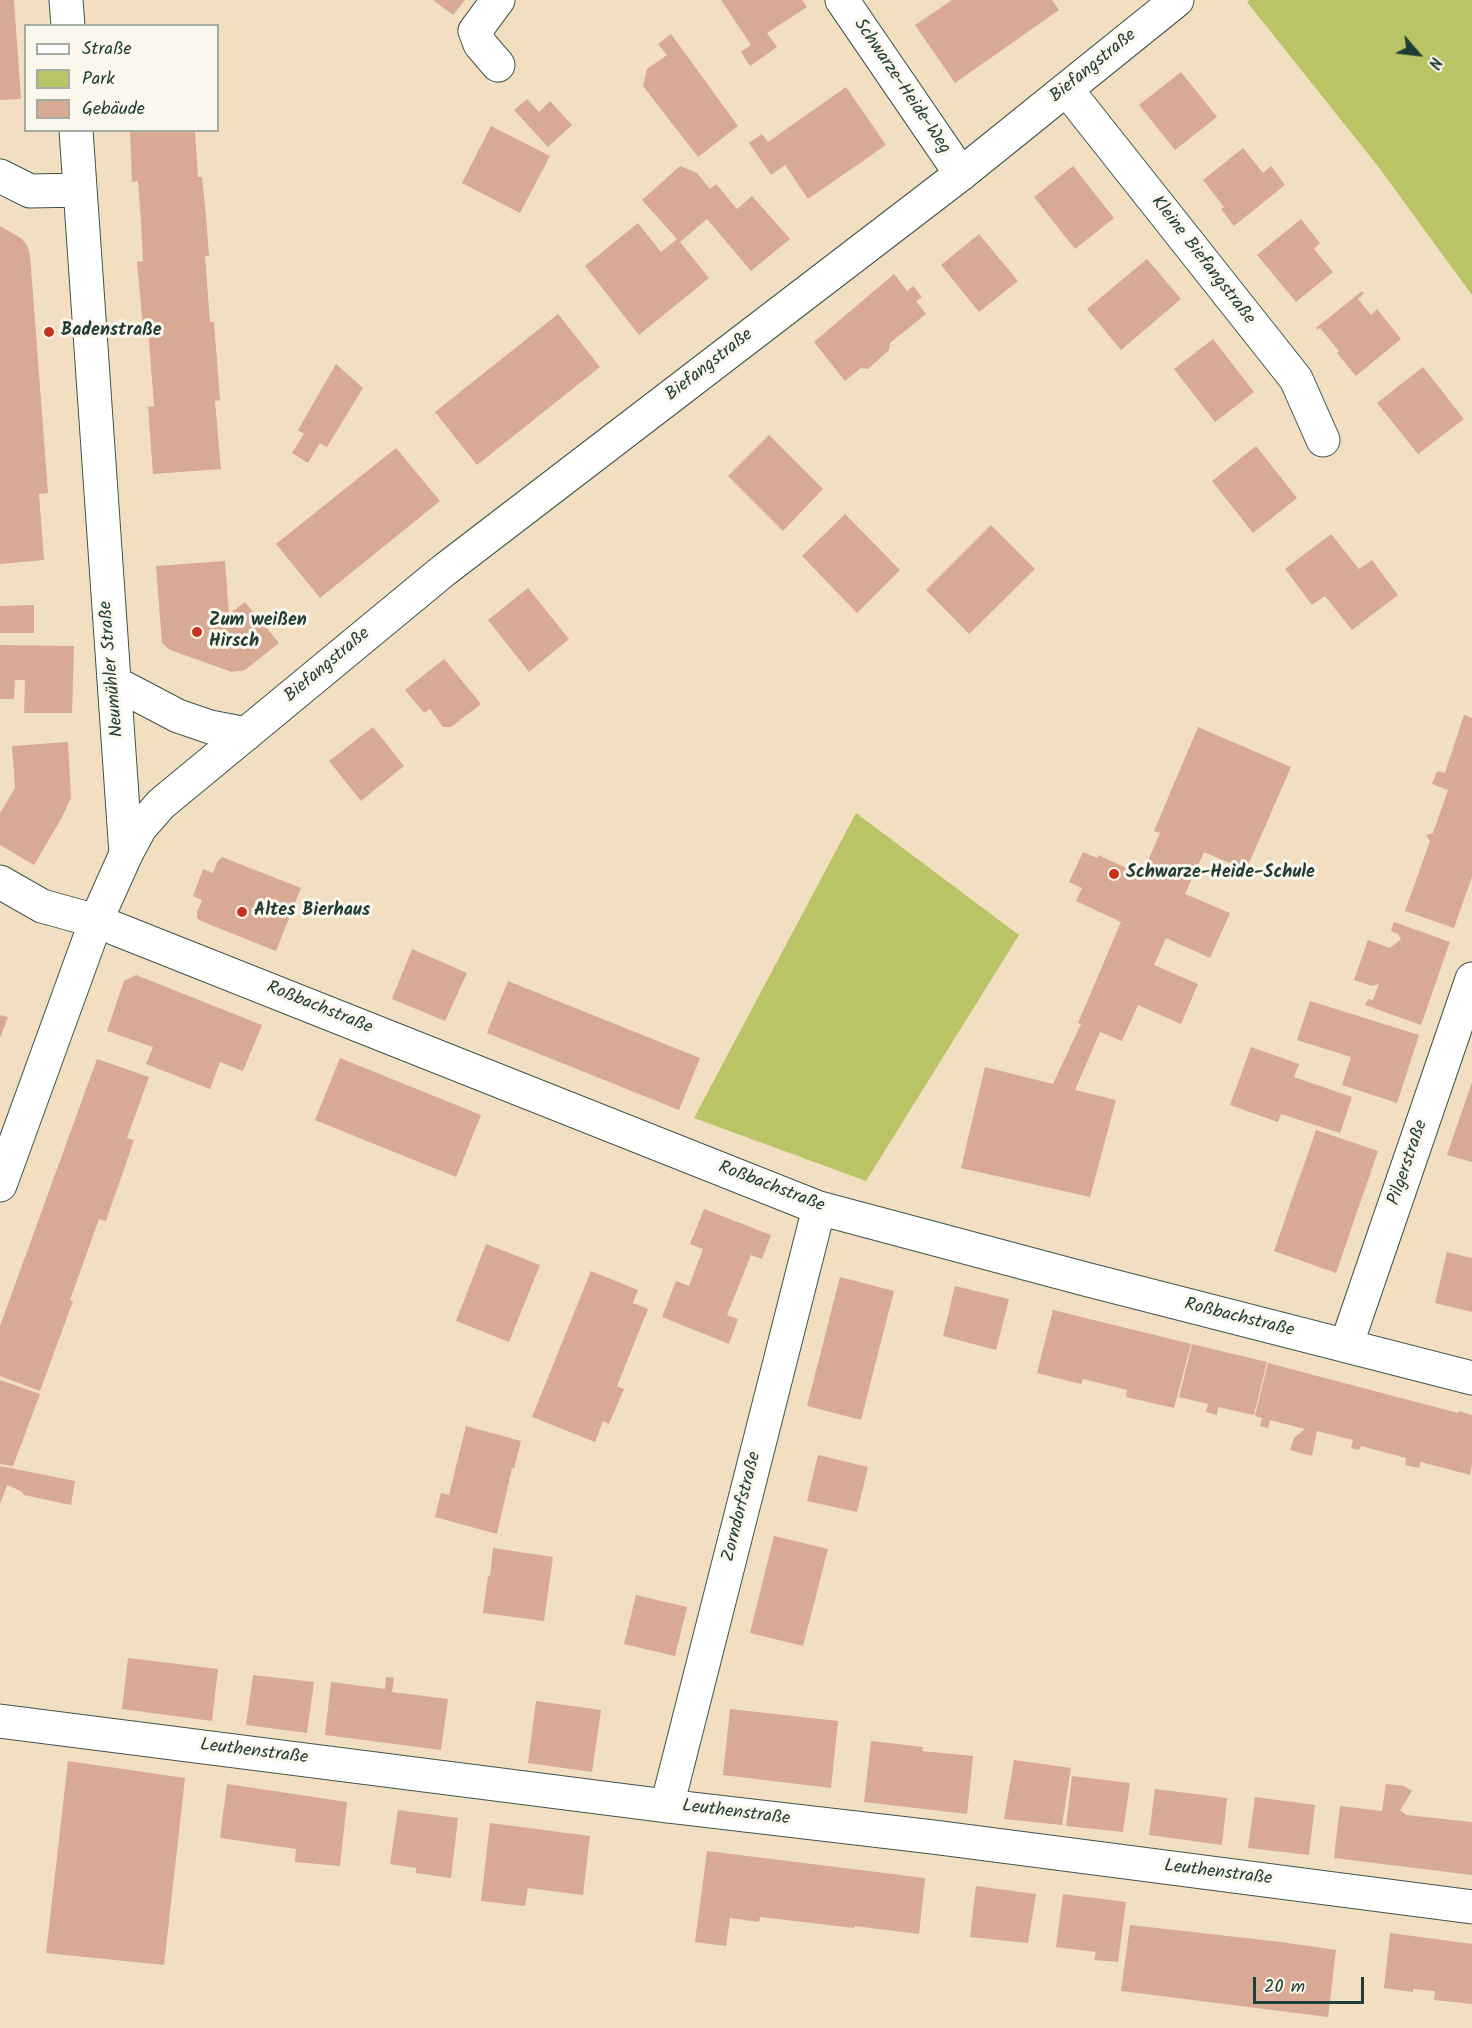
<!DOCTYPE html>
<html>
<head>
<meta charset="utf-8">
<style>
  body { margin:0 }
  #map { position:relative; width:1472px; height:2028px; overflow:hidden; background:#f2dfc1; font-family:Kalam,sans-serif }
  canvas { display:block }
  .legend { position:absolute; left:24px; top:24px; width:195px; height:108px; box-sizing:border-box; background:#fbf7ec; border:2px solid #a3ada2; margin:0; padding:8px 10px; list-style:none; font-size:18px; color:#1f3d34 }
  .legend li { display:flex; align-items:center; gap:12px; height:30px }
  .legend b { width:30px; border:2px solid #a3ada2 }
  .north { position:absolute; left:1388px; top:24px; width:60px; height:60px; -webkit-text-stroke:4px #fbf7ec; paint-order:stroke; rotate:118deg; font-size:16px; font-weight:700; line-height:24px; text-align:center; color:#1f3d34 }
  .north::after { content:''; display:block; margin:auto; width:21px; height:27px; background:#1f3d34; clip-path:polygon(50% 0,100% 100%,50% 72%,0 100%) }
  .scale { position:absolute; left:1253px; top:1977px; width:111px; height:27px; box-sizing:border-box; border:3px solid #1f3d34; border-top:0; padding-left:8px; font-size:18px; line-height:21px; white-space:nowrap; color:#1f3d34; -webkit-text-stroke:4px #fbf7ec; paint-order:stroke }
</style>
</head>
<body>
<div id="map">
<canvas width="1472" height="2028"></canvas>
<ul class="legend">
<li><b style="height:8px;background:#fff"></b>Straße</li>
<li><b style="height:16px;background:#b8c466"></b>Park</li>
<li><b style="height:16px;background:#d8a993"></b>Gebäude</li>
</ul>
<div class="north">N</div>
<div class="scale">20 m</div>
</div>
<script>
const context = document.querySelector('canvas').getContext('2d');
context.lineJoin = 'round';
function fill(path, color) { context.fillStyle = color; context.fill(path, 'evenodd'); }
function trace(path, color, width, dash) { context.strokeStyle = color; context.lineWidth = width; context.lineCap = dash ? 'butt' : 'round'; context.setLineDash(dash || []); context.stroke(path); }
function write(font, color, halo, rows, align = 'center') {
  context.font = font + ' Kalam,sans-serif'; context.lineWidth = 6; context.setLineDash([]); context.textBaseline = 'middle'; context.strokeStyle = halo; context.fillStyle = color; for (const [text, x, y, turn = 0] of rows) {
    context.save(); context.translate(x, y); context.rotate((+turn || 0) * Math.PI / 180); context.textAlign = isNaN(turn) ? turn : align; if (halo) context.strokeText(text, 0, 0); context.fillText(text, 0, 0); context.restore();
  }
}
fill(new Path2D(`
  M1250,0H1472V295L1377,165L1247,2Z
  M856,813L1019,935L866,1181L694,1118Z`), '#b8c466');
fill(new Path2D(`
  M0,0H14L21,99L0,100Z
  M433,0H465L453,15Z
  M721,0H802L807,7L767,33L777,47L750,66L741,52L751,45Z
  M952,0H1052L1059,10L955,83L915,25Z
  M671,34L738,126L698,157L643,86L647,69L667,55L658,44Z
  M1181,72L1217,117L1175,150L1139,105Z
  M846,87L886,145L808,199L785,165L771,175L749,143L762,134L768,142Z
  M527,99L539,112L550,101L572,125L548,147L514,110Z
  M491,126L550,156L520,213L462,183Z
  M130,130H195L198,177H202L206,216L209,256H205L210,322H214L220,400L215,401L221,469L153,474L148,407L154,406L148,328L143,329L137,262L143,261L141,222L138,181L132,182Z
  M1243,148L1263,173L1271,166L1285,185L1234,226L1221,209L1224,207L1203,180Z
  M680,166L697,173L710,189L716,184L737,209L752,196L790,239L751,271L707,219L680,242L709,278L639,335L585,266L638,223L661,252L677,239L642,200Z
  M1073,166L1114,218L1075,249L1034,197Z
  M1301,219L1320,243L1314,249L1333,272L1296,302L1257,255Z
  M0,226L21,238L27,245L30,255L48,493L39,494L44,560L0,564Z
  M979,234L1018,281L979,312L941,265Z
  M1147,259L1181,299L1121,350L1087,309Z
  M894,274L907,291L913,286L922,297L916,301L926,314L890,343L889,350L868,369L861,368L845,381L814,342Z
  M1362,291L1364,293L1358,299L1371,315L1377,309L1401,339L1356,376L1337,353L1339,351L1320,328L1318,330L1316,328Z
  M558,314L600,367L477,465L435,412Z
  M1213,339L1254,392L1215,422L1174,369Z
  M336,364L363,388L327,447L320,443L308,463L292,453L304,434L298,430Z
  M1423,367L1464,419L1418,454L1377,403Z
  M769,435L823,489L783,531L728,476Z
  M1256,446L1297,498L1253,533L1212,481Z
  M396,448L440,501L320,598L276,544Z
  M845,514L900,570L857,613L802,556Z
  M991,525L1035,569L969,634L926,590Z
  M1331,534L1359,569L1372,560L1398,595L1352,630L1325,596L1312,605L1285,569Z
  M225,561L229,614L245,602L279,643L245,670L232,672L170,650L162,643L156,566Z
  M528,588L569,639L529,672L488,620Z
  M34,605V633H0V606Z
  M0,645L74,646L72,713H24L25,680H15L14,699H0Z
  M444,659L481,704L451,727H443L430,709L424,713L405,690Z
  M1464,715L1472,718V877L1454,928L1405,911L1430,841L1426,835L1433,833L1448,790L1432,784L1437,771L1445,773Z
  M373,727L404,766L361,801L329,761Z
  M1198,727L1291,767L1246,870L1204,852L1185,894L1230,913L1210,958L1166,938L1154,965L1198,984L1181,1024L1138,1005L1122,1041L1100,1032L1075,1090L1116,1100L1090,1197L961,1168L985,1067L1053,1084L1081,1024L1078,1023L1121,922L1076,901L1082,888L1069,882L1083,852L1097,858L1098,855L1142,875L1160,833L1154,831Z
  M68,742L71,798L61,819L34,865L0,845V813L15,788L12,746Z
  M222,857L301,888L276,951L201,921L197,918V912L202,900L193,896L203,869L213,873L217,862Z
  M1394,922L1450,942L1421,1025L1365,1005L1368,999L1373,1000L1379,984L1372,986L1354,980L1368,940L1390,948L1401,939L1398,934L1391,931Z
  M412,949L467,973L445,1021L392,999Z
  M136,975L262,1025L243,1071L220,1062L210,1089L146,1064L153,1047L107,1031L124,981Z
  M508,981L700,1058L679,1110L487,1033Z
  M1310,1001L1419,1035L1397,1103L1342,1085L1351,1057L1297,1040Z
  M0,1015L8,1017L0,1038Z
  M1251,1047L1299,1064L1294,1077L1352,1097L1340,1133L1281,1114L1278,1122L1230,1105Z
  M340,1058L481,1115L456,1177L315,1120Z
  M97,1059L149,1077L127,1138L134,1140L106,1221L99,1219L70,1300L73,1301L40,1391L0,1376V1326Z
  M1472,1082V1162L1447,1155Z
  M1316,1130L1378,1151L1336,1273L1274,1251Z
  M704,1209L771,1235L762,1259L751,1255L727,1315L738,1319L729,1344L662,1317L676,1281L689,1286L703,1249L690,1244Z
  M486,1244L540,1265L509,1342L456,1321Z
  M1447,1252L1472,1258V1312L1435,1303Z
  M591,1271L638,1290L633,1303L648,1309L617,1386L624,1389L609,1424L603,1421L595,1442L532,1417Z
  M840,1277L894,1291L861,1420L807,1406Z
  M955,1286L1009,1299L996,1350L943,1336Z
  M1053,1310L1191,1344L1174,1408L1126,1397L1127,1390L1083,1379L1081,1384L1037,1373Z
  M1192,1344L1267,1362L1254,1415L1218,1407L1217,1415L1206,1412L1208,1404L1179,1397Z
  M1268,1363L1458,1413L1459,1411L1472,1415V1465L1470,1475L1421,1462L1419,1468L1405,1465L1406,1458L1361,1446L1359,1450L1351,1448L1353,1440L1317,1431L1312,1456L1290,1450L1294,1438L1305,1429L1270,1420L1268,1428L1260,1426L1262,1418L1255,1416Z
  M0,1380L40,1394L13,1466L0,1464Z
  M466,1426L521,1441L514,1469L512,1468L497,1534L435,1517L441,1493L449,1495Z
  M818,1455L868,1467L857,1512L807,1501Z
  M0,1466L75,1481L71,1505L24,1495L21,1491L7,1485L0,1504Z
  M774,1536L828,1549L803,1646L750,1633Z
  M493,1548L553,1557L544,1621L483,1613L488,1576H490Z
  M636,1595L687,1607L675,1656L624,1644Z
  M128,1658L218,1669L212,1721L122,1709Z
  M253,1675L314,1682L307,1733L246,1725Z
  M386,1677L394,1678L392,1692L448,1699L441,1750L325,1735L331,1682L385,1689Z
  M536,1701L601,1710L592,1772L528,1763Z
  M730,1709L838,1721L831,1788L723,1775Z
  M871,1741L923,1747L922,1751L973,1756L967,1814L864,1802Z
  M1014,1760L1071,1768L1062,1825L1004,1819Z
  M68,1761L185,1778L164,1965L46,1953Z
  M1072,1776L1130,1783L1123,1832L1066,1826Z
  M227,1784L347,1802L340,1866L295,1862L296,1849L220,1838Z
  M1386,1784L1404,1786L1412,1791L1400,1810L1406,1815L1472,1822V1875L1334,1858L1340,1806L1382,1811Z
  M1155,1789L1227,1798L1222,1845L1149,1835Z
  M1255,1797L1315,1805L1309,1855L1248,1848Z
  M398,1810L458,1818L451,1878L416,1873V1868L390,1864Z
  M490,1823L590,1836L583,1895L528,1888L525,1906L481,1901Z
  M707,1851L925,1878L919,1934L855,1926L854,1928L760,1917L759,1922L730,1918L726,1946L695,1942Z
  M976,1886L1036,1894L1028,1943L970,1937Z
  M1063,1894L1126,1902L1118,1962L1094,1960L1096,1952L1056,1947Z
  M1130,1925L1281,1942L1336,1950L1328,2017L1121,1991Z
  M1390,1933L1472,1944V2004L1434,2000L1435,1991L1413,1989V1992L1384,1988Z`), '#d8a993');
const minor = new Path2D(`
  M66,0L68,26
  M498,0L475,31L480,44L498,65
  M842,0L961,174
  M1067,90L1296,379L1323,440
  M76,130L126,854
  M0,176L30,191L80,190
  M115,683L178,716L210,727L246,734
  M0,882L42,906L96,921L819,1208L1085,1279L1472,1378
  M1346,1346L1472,979
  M0,1721L667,1806L933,1837L1472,1907
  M667,1806L819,1208`);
const major = new Path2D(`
  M0,1185L96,921L126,854L140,828L161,804L443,571L961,174L1177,0`);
trace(minor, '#3f5549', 35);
trace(major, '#3f5549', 35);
trace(minor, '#fff', 33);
trace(major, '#fff', 33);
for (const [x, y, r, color] of [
  [49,332,6,"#c8321e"],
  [197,632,6,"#c8321e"],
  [1114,874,6,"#c8321e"],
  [242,912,6,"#c8321e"]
]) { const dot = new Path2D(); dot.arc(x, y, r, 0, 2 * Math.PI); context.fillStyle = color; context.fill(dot); trace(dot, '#fbf7ec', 2); }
write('18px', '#1f3d34', '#fbf7ec', [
  ["Biefangstraße",1094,67,-39],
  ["Schwarze-Heide-Weg",901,87,56],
  ["Kleine Biefangstraße",1202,261,52],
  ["Biefangstraße",710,366,-38],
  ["Biefangstraße",328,666,-40],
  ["Neumühler Straße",113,669,-95],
  ["Roßbachstraße",319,1009,22],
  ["Pilgerstraße",1409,1163,-71],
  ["Roßbachstraße",771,1188,21],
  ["Roßbachstraße",1239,1319,14],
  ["Zorndorfstraße",743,1507,-76],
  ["Leuthenstraße",254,1753,7],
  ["Leuthenstraße",736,1814,7],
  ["Leuthenstraße",1218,1874,7]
]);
write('bold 18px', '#1f3d34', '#fbf7ec', [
  ["Badenstraße",61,332],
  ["Zum weißen",209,622],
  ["Hirsch",209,643],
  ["Schwarze-Heide-Schule",1126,874],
  ["Altes Bierhaus",254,912]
], 'left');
</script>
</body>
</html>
